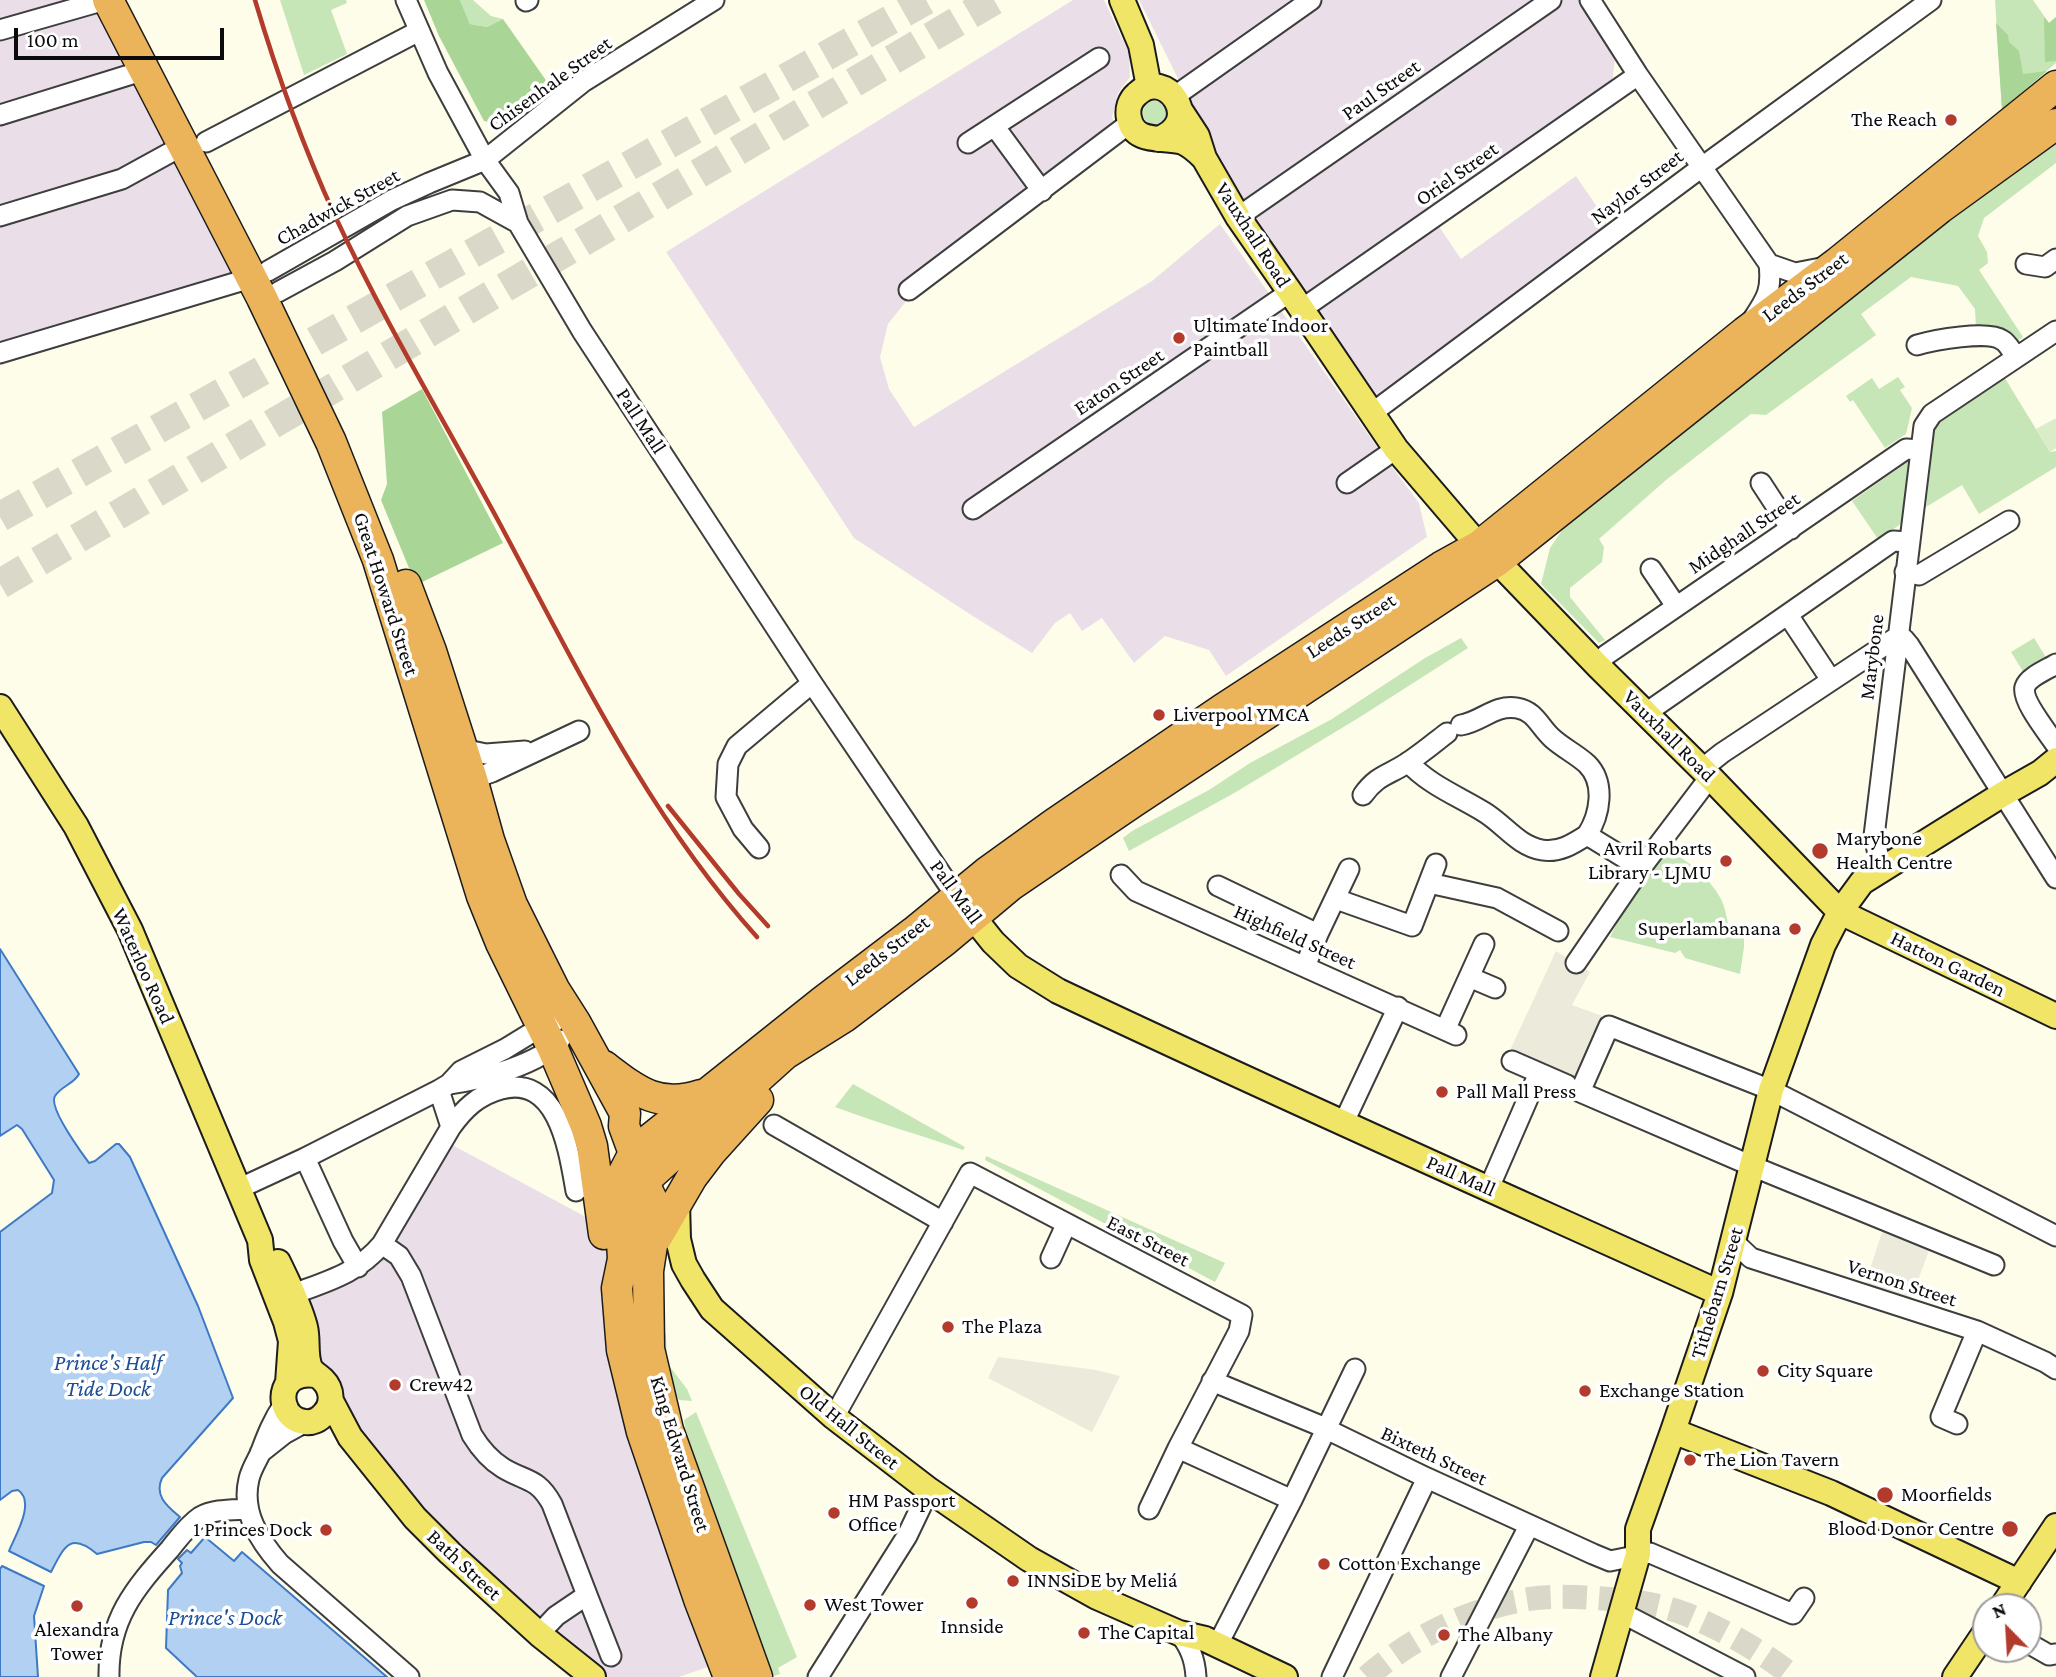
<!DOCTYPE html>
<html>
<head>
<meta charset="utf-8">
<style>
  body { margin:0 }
  #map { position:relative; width:2056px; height:1677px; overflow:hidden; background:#fefdea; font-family:"Crimson Pro",serif }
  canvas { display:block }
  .north { position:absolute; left:1972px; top:1593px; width:70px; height:70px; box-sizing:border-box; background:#fff; border:2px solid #9d9d9d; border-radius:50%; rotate:336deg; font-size:19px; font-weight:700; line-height:28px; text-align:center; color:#0b0b0b }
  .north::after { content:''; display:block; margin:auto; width:24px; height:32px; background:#b33b2c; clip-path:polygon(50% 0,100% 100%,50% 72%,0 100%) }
  .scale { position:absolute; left:14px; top:28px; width:210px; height:32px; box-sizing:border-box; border:4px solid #0b0b0b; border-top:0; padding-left:9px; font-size:21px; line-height:24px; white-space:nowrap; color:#0b0b0b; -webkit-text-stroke:5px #fff; paint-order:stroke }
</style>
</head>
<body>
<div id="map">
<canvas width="2056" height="1677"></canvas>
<div class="north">N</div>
<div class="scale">100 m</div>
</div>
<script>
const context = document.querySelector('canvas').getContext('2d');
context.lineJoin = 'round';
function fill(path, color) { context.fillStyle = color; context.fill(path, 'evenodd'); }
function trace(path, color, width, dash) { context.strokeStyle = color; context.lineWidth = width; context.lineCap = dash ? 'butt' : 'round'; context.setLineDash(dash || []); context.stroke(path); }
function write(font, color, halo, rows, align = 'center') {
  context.font = font + ' "Crimson Pro",serif'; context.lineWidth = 7; context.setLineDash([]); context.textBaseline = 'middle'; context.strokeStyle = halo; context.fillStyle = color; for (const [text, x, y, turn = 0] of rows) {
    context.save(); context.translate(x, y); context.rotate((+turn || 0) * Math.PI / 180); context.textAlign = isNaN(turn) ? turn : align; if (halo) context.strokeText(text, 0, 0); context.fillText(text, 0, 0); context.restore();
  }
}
fill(new Path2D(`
  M0,0H104L251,278L0,353Z
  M1073,0H1104L1129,53L1130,77L1118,93L1112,117L1121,139L911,295L888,324L880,357L889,389L914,427L1152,281L1220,224L1375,444L1419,503L1427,537L1226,676L1209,650L1165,636L1134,663L1102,618L1082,631L1070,613L1055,623L1032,653L968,613L854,538L666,252Z
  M1139,0H1580L1616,51L1612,82L1438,225L1461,259L1576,176L1606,220V227L1378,398L1243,203L1212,147Z
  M443,1140L610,1230L722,1662L679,1677H593L350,1437L293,1294L358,1267Z`), '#eadfe9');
fill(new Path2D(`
  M280,0H346L347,3L331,10L347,54L304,75Z
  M460,0H473L491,16L503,19L487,27L470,24Z
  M1995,0H2033L2049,23L2056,17V63L2002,109Z
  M1143 113a12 12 0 1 1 24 0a12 12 0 1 1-24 0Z
  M2056,137V163L1984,218L1978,236L1987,252L1988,263L1979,270L2023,337L2016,342C2003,325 1996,325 1976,328L1975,309L1958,286L1911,277L1861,314L1876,335L1766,415L1751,414L1666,480L1599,539L1604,547L1602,562L1570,588V597L1605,640L1599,643L1541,584L1550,548L1563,529L1977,196Z
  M2003,375L2050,452L2056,451V467L1979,514L1962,485L1926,507L1935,419Z
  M1898,377L1905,387L1900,390L1912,408L1906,434L1885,448L1853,400L1850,402L1846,396L1872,378L1879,389Z
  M1909,461L1901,524L1878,539L1852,501Z
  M1461,638L1468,648L1360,717L1236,792L1129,851L1123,838L1132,831L1209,790L1250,763L1332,719L1425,658Z
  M2034,638L2047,659L2024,673L2011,652Z
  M1667,849C1688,861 1709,877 1721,899C1726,909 1727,921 1730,932L1744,930V947L1740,974L1685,958L1680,950L1675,953L1610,937L1624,909Z
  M853,1084L965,1147L963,1150C921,1135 877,1123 835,1107Z
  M986,1156L1225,1263L1215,1282L985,1160Z
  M656,1314L666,1335L667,1363L687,1389L692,1401L679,1400L661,1366Z
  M696,1412L797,1657L778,1668L780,1674L771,1677L689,1453L684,1420Z`), '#c7e6b7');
fill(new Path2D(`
  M424,0H460L470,24L487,27L503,19L550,86L496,124L484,121L439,36Z
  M2044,17L2049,23L2056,17V61L2045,62Z
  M1996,23L2008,35L2009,42L2019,51L2023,74L2047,71L2002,109Z
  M422,389L503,543L416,585L381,500L387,484L382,412Z`), '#a9d597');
fill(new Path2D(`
  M2056,418V448L2050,452L2036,429Z`), '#daedc8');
fill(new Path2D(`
  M1556,951L1590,972L1572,1005L1608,1018L1580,1092L1506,1059Z
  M1886,1220L1933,1240L1908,1307L1862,1294Z
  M998,1357L1096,1370L1120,1376L1092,1432L988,1378Z`), '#eceadb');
const water = new Path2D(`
  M0,949L79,1074C74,1084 61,1086 55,1096C48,1107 81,1152 89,1163L95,1161L116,1144H119L130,1157L198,1306L233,1398L162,1478C154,1496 167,1506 180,1517L156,1545L151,1542H144L97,1554C70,1531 64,1547 51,1572L9,1551C15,1536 36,1502 18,1490L12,1491L0,1500V1232L52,1193L54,1180L22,1129L17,1125L0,1136Z
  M205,1537L234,1561L242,1552L387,1677H197L166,1648L168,1590L182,1573L180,1566L182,1563L178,1559L187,1550L191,1553Z
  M2,1566L44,1586L34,1616L38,1677H0V1569Z`);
fill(water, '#b2d0f2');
trace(water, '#3d79c5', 2);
trace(new Path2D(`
  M1367,1677C1411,1638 1470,1608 1529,1599C1553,1595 1585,1597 1609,1599C1636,1601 1663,1605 1688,1615C1726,1631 1761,1651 1794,1677`), '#dad9c9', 24, [24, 12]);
trace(new Path2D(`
  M0,517L926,0
  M0,584L994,0`), '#dad9c9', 30, [30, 15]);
const minor = new Path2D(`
  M406,0L438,73L485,160L509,193L518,223L582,331L812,683L956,896
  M1590,0L1638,75L1769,264C1772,290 1767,298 1753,319
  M526,1L528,0
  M0,30L105,0
  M1175,96L1311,0
  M0,115L145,70
  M995,127L1042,191
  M206,142L419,31
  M968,143L1099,58
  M0,216L122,179L184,145
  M1238,217L1551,0
  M1769,264L1795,273L1826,267
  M2026,264L2045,267L2056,259
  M268,271L392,200L429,183L485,160L583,82L714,0
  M909,290L1130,123
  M278,292L335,261L407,216L452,200L480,202L518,223
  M1302,309L1638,75
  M1917,345C1934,340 1988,330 2002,340C2008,343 2012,352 2016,357
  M0,353L251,278
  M1372,413L1702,167L1931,0
  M1347,483L1396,449
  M1761,483L1791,529
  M973,509L1290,292
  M1651,569L1676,606
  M1905,572L1919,575L2009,521
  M1788,615L1831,680
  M1897,637L1904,639L1909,645L2056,878
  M2056,664C2048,669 2028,677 2025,687C2021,700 2048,733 2056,745
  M1598,666L1606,655L1906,449L1921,450
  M1646,713L1893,541L1909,542
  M1461,725C1481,722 1495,704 1517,708C1535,711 1539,726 1552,738C1563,748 1576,754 1587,764C1606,783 1600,815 1587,835L1641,868
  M462,749L486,754L525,751
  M1408,762C1429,785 1458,796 1484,812C1504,824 1518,846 1542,850C1559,853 1573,844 1587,835
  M1702,769L1722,753L1897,637
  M461,783L492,772L579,731
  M1363,795C1377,775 1389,775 1407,763C1421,754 1434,743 1447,733
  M759,848L743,829L726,797L728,764L737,746L812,683
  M1884,868L1878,854L1874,836L1924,426L1932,414L2056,331
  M1121,875L1136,891L1456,1035
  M1429,883L1497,898L1558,931
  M1218,886L1318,934
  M1336,899L1412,926L1436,864
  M1576,963L1641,868L1710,777
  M1305,967L1318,934L1349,869
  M1469,977L1495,988
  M1445,1030L1484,944
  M1512,1061L1567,1085
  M449,1084C480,1080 541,1064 560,1040
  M439,1090L451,1127
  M1343,1124L1398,1007
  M774,1125L943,1222
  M305,1158L343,1241L358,1267
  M1489,1188L1539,1073
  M238,1189L305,1158L439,1090L449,1084L461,1071L505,1049L541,1027L552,1025
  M1734,1242L1751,1258L1977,1331L2045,1362L2056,1369
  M382,1244L399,1256L411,1276L472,1435C480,1448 490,1460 503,1468C526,1482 537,1477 552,1504L587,1595L556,1616L539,1634
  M1051,1258L1066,1225
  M1994,1265L1752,1166L1580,1092L1609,1026L1771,1090L2056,1236
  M293,1294C328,1281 358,1273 382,1244L451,1127C464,1109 478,1095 501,1089C559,1074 569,1152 576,1191
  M1212,1381L1316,1424L1427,1478L1593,1554L1610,1561L1650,1553L1793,1614L1804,1598
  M284,1404C273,1420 267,1435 260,1454C256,1462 251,1470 249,1479C241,1512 259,1540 280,1564L409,1677
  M834,1417L970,1173L1242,1315L1239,1331L1178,1448L1149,1509
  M1957,1424L1941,1417L1977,1331
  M1178,1448L1292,1500
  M260,1453L284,1434L306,1422
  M587,1595L611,1656
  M1622,1613L1745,1677
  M1179,1633C1190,1647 1195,1659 1196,1677
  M2028,1643L2049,1655L2056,1654
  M1218,1644L1292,1500L1355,1369
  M109,1677C108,1620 134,1589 170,1549C179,1538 188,1525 200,1517C214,1509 232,1510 248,1509
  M818,1677L907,1536L929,1490
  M1332,1677L1427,1478
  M1451,1677L1529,1526`);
const major = new Path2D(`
  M1122,0L1141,45L1149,87
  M1180,110L1197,136L1204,158L1238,217L1290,292L1396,449L1479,546L1497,561L1598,666L1710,777L1840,912L2056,1016
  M1158,139C1205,123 1166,66 1137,94C1130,100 1127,109 1129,118C1134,145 1164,136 1183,142C1192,146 1198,152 1204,158
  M0,707L76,826L130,930L260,1240L262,1260L286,1322L291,1341L288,1383
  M961,902L993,942L1018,966L1058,991C1277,1095 1499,1193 1720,1293
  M677,1202L678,1239L684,1264L693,1280L712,1309L834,1417L929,1490L1029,1559L1097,1597L1179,1633L1205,1639L1285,1677
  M278,1262C288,1283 299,1304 305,1327C308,1339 305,1353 309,1365C311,1372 318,1375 323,1380C333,1390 333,1405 324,1414C319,1420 312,1423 305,1422C282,1420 276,1389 294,1378C301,1374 308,1374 315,1375
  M331,1401L350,1437L415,1518L450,1553L539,1634L593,1677
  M1673,1431L1831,1493L2019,1582
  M2002,1607L2056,1526
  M1603,1677L1638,1554V1529L1673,1431L1720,1293L1771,1090L1823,945L1840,912L1862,882L2003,794L2040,773L2056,760
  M1955,1677L1986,1631`);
const highway = new Path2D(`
  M108,0L262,298L331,442L378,560L482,896L501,943L553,1049L586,1126L592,1146L604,1234
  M406,585L431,651L472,779L489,840L512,905L554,989L575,1022L625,1113L624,1126L649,1194L664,1223
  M604,1066C637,1091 658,1109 701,1095
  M645,1180L785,1054L844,1017L944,941L1011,885L1133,802L1497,561L1940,208L2056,124
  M649,1199V1222L652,1245L648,1271L649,1349L668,1430L757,1677
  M657,1237L692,1177L711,1152L758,1100
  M729,1677L699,1599L642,1432L622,1350L617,1288L623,1259L620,1205L622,1176L635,1151L822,1002L914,932L986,873L1054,824L1223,709L1441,567L1479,546L1745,332L1837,263L2056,86`);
trace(minor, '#3e3e3e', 23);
trace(major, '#1c1c1c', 28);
trace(highway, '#1c1c1c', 33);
trace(minor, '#fff', 19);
trace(major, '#f1e568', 24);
trace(highway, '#ecb45a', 30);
trace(new Path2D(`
  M255,0C277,74 303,146 335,216C384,321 445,422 500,524C576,666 648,816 757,937
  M668,806L739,894L768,926`), '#b33b2c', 4.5);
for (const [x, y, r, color] of [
  [1951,120,7,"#b33b2c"],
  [1179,338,7,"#b33b2c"],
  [1159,715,7,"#b33b2c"],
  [1820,851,9,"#b33b2c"],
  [1726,861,7,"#b33b2c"],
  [1795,929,7,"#b33b2c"],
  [1442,1092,7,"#b33b2c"],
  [948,1327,7,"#b33b2c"],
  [1763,1371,7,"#b33b2c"],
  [395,1385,7,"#b33b2c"],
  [1585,1391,7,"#b33b2c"],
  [1690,1460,7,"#b33b2c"],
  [1885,1495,9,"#b33b2c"],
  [834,1513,7,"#b33b2c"],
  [2010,1529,9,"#b33b2c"],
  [326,1530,7,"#b33b2c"],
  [1324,1564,7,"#b33b2c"],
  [1013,1581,7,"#b33b2c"],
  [972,1603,7,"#b33b2c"],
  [810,1605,7,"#b33b2c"],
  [77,1606,7,"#b33b2c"],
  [1084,1633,7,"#b33b2c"],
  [1444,1635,7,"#b33b2c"]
]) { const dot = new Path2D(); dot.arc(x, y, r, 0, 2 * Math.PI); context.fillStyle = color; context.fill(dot); trace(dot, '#fff', 2.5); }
write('21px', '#0b0b0b', '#fff', [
  ["Chisenhale Street",550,84,-36],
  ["Paul Street",1381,90,-35],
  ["Oriel Street",1457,174,-35],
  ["Naylor Street",1637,187,-37],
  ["Chadwick Street",338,207,-29],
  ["Vauxhall Road",1253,235,57],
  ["Leeds Street",1805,287,-37],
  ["Eaton Street",1119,382,-34],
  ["Pall Mall",641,421,57],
  ["Midghall Street",1744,533,-34],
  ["Great Howard Street",386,594,72],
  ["Leeds Street",1351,626,-33],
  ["Marybone",1872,657,-83],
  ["Vauxhall Road",1669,736,45],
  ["Pall Mall",956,892,54],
  ["Highfield Street",1295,937,24],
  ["Leeds Street",887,951,-38],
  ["Hatton Garden",1948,964,26],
  ["Waterloo Road",143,966,66],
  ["Pall Mall",1461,1176,24],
  ["East Street",1148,1241,27],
  ["Vernon Street",1902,1283,18],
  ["Tithebarn Street",1717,1293,-73],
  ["Old Hall Street",849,1427,39],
  ["King Edward Street",680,1454,73],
  ["Bixteth Street",1434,1456,25],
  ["Bath Street",464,1565,43]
]);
write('21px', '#0b0b0b', '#fff', [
  ["The Reach",1937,120,"right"],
  ["Ultimate Indoor",1193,326],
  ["Paintball",1193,350],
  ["Liverpool YMCA",1173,715],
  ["Marybone",1836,839],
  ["Health Centre",1836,863],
  ["Avril Robarts",1712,849,"right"],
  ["Library - LJMU",1712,873,"right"],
  ["Superlambanana",1781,929,"right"],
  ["Pall Mall Press",1456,1092],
  ["The Plaza",962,1327],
  ["City Square",1777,1371],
  ["Crew42",409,1385],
  ["Exchange Station",1599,1391],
  ["The Lion Tavern",1704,1460],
  ["Moorfields",1901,1495],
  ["HM Passport",848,1501],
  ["Office",848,1525],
  ["Blood Donor Centre",1994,1529,"right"],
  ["1 Princes Dock",312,1530,"right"],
  ["Cotton Exchange",1338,1564],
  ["INNSiDE by Meliá",1027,1581],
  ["West Tower",824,1605],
  ["Innside",972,1627,"center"],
  ["Alexandra",77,1630,"center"],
  ["Tower",77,1654,"center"],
  ["The Capital",1098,1633],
  ["The Albany",1458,1635]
], 'left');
write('italic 23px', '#1c4d95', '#fff', [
  ["Prince's Half",108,1363],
  ["Tide Dock",108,1389],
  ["Prince's Dock",225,1618]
]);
</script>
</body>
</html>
